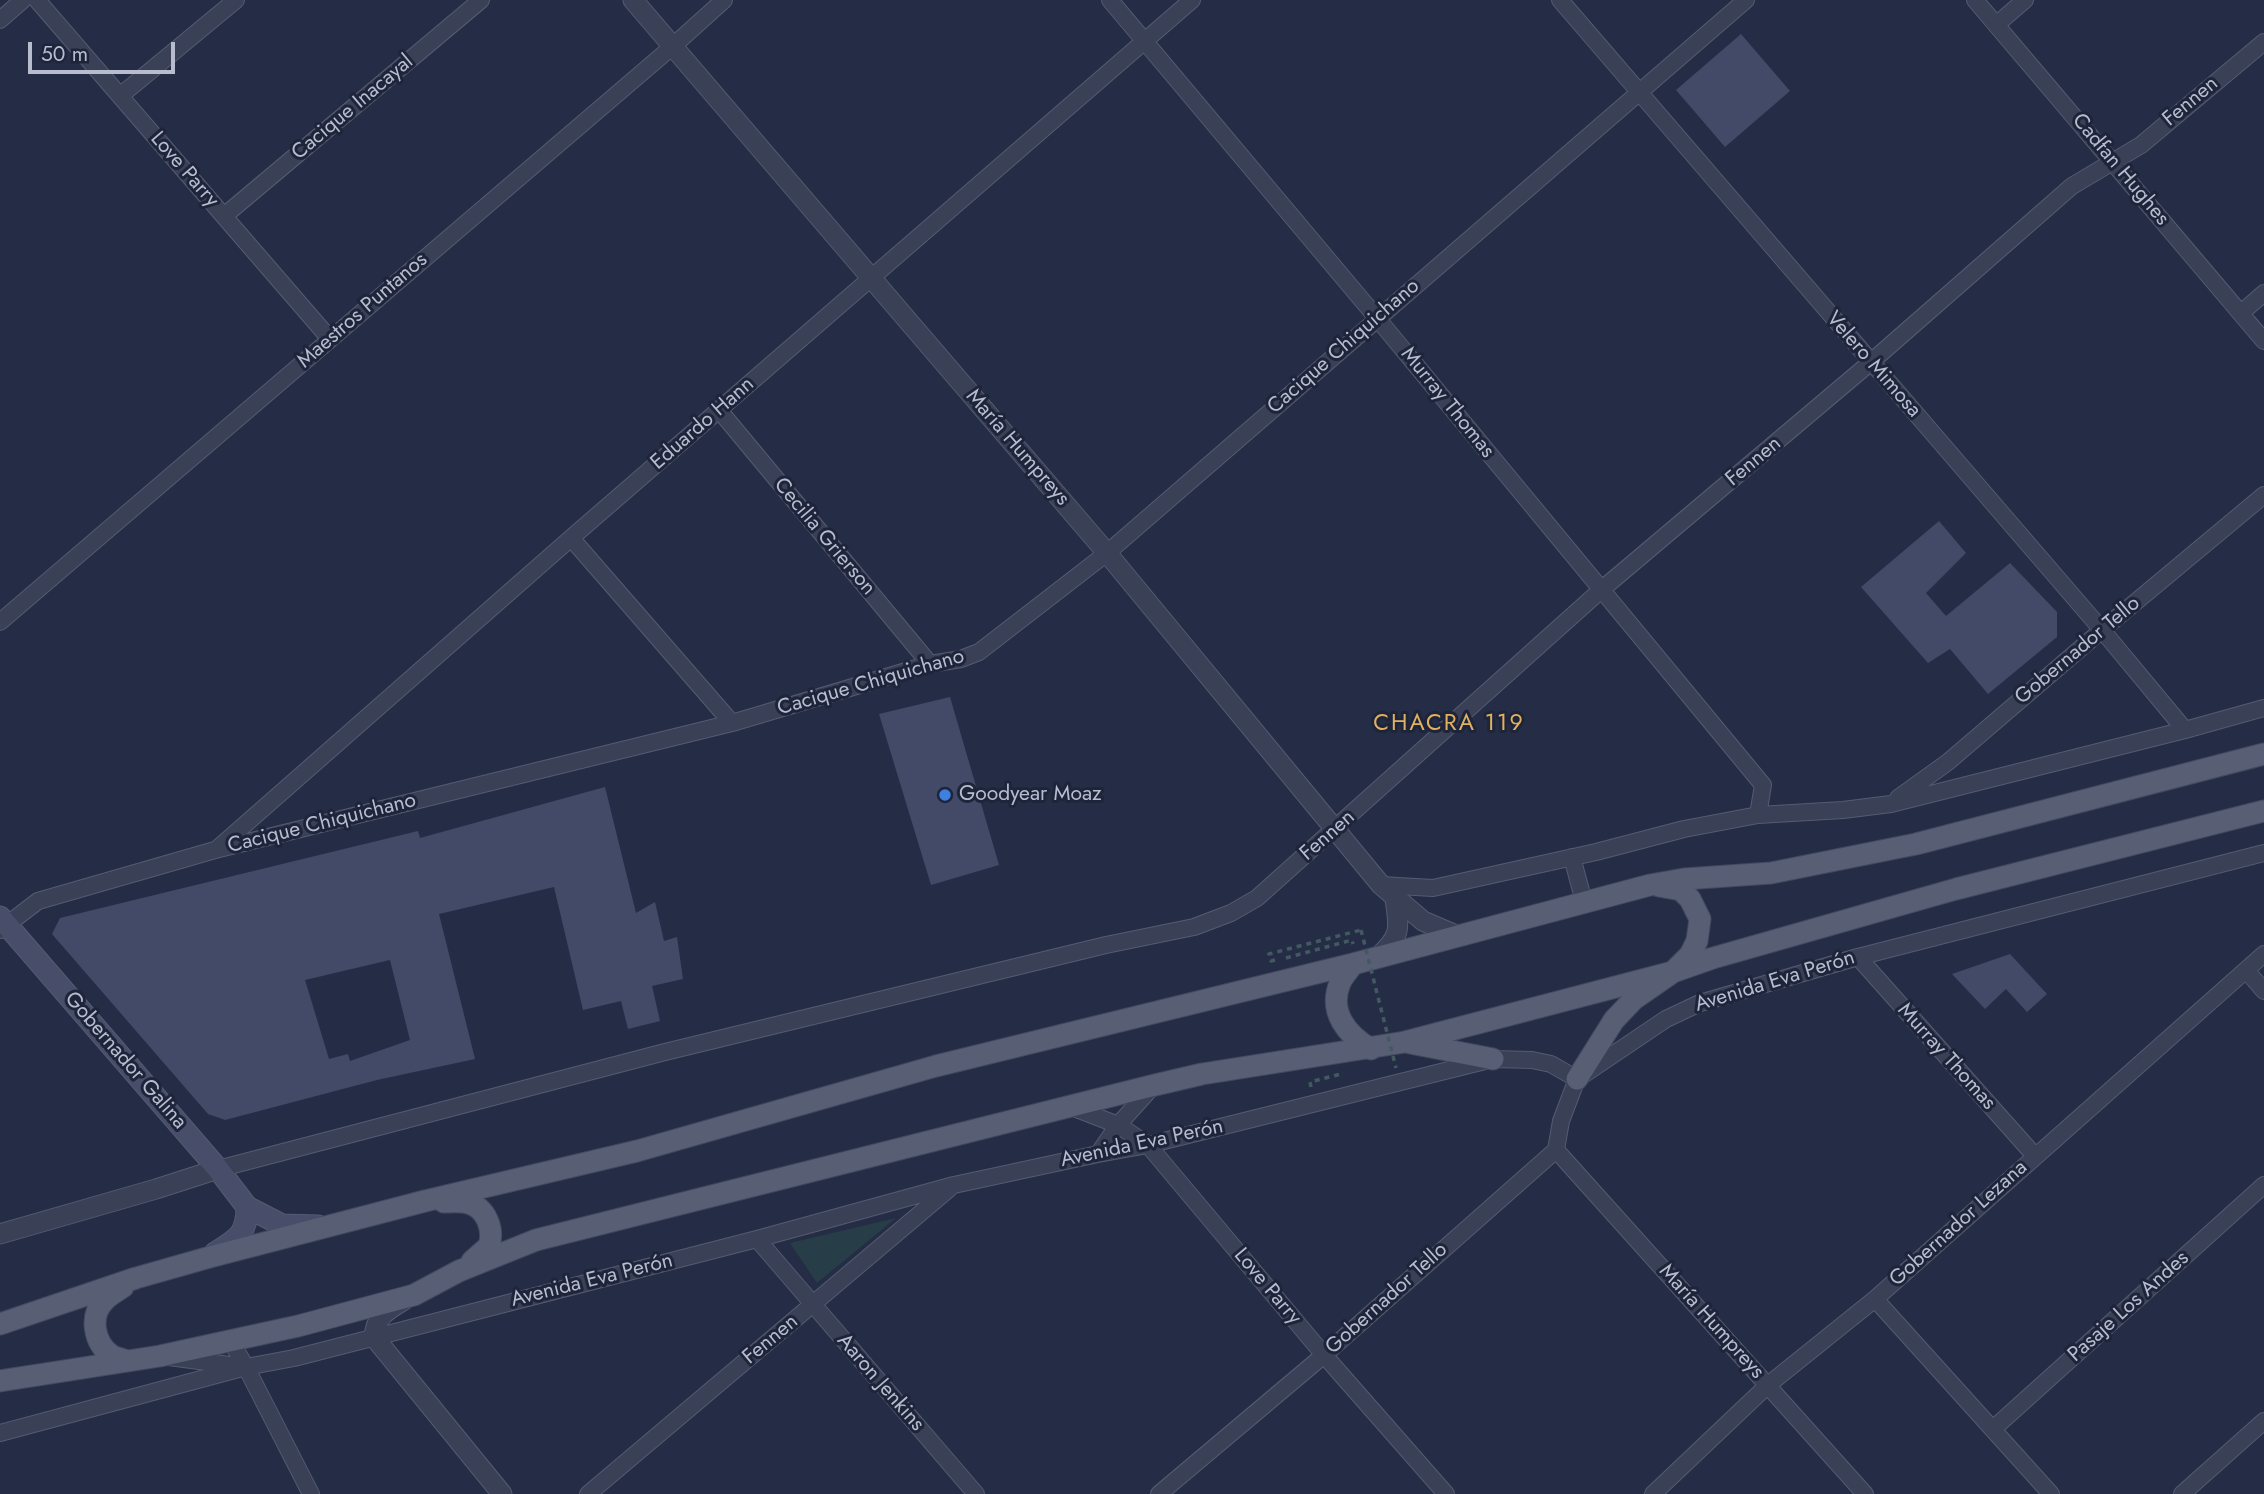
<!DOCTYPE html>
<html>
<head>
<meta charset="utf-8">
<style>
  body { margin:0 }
  #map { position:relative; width:2264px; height:1494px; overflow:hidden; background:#252d46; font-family:Jost,sans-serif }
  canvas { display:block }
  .scale { position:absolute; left:28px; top:42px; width:147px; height:32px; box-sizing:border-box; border:4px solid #b8bccf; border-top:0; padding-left:9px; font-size:21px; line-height:24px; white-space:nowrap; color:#b8bccf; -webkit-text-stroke:5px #1e253b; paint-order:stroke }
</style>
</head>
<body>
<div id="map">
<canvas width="2264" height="1494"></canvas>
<div class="scale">50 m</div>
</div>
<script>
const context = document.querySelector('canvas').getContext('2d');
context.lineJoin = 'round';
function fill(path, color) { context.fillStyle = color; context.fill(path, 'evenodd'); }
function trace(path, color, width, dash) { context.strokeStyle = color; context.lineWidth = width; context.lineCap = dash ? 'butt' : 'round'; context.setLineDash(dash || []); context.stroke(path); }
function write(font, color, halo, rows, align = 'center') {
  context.font = font + ' Jost,sans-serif'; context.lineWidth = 6; context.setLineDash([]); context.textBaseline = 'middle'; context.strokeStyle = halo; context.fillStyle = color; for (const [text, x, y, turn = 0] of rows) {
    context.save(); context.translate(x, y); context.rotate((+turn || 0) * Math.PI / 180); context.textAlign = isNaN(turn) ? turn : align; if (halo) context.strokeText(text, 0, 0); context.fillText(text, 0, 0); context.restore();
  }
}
fill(new Path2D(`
  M896,1218L817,1283L790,1243Z`), '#273d47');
fill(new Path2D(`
  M1741,34L1790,91L1725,147L1676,90Z
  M1939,521L1966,553L1926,593L1946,616L2010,563L2057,612V637L1988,694L1950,649L1928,663L1861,587Z
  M950,697L999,865L931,885L879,714Z
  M605,787L636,913L655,902L664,941L677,937L683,979L652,986L660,1021L628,1029L621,1001L583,1010L554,887L439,914L475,1059L377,1080L225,1120L208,1114L52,934L60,918L418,831L420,838ZM390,960L410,1040L350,1061L348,1054L329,1059L305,980Z
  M2010,954L2047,994L2027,1012L2006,989L1985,1009L1952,974Z`), '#424a67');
const minor = new Path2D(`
  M37,0L330,339
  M1110,0L1377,318L1763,785L1758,815
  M1560,0L2102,630L2185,730
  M1975,0L2264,341
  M0,20L23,0
  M1996,25L2025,0
  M120,96L236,0
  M224,216L481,0
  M2241,313L2264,293
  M719,410L930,664
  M571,538L732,723
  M0,622L673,46L724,0
  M1898,798L1948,762L2102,630L2264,495
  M217,849L571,538L1192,0
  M1572,857L1584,902
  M1381,885L1433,888L1596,852L1684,829L1758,815L1843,810L1891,804L2185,730L2264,708
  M0,930L38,901L215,850L732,723L930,664L961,659L979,652L1107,553L1746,0
  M1858,957L2035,1156
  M2246,970L2264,991
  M1069,1106L1118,1125L1148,1145L1324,1355L1446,1494
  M1556,1150L1865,1494
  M1098,1154L1118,1125L1154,1085
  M218,1169L665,1052L1106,945L1194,927L1231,913L1257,898L1601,590L1871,362L2072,186L2141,145L2264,42
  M757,1239L976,1494
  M1875,1299L2051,1494
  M230,1340L246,1367L311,1494
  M169,1357L237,1366
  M1993,1429L2264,1185
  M0,1433L246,1367L294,1358L757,1239L954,1185L1098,1154L1148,1145L1493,1059L1532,1060L1551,1064L1577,1079L1666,1019L1700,1003L1858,957L2264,853
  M588,1494L949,1189
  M1159,1494L1324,1355L1556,1150L1561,1121L1577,1079
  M1653,1494L1768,1385L1875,1299L2264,954
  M2182,1494L2264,1421`);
const tertiary = new Path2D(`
  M633,0L1107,553L1381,885L1423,921L1458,936
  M1379,956C1402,935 1399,928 1395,899
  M0,1234L156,1189L218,1169
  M404,1300C386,1311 376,1316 374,1337L502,1494`);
const secondary = new Path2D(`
  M0,917L218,1169L247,1207L282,1225L318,1226
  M215,1253C237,1239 247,1235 247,1207`);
const primary = new Path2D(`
  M1353,964C1349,970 1343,976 1340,983C1328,1012 1347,1035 1371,1049
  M1410,1043L1493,1059
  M1577,1079L1614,1020L1634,999L1673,972L1690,955L1697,941L1700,919L1690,899L1681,890L1659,886
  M444,1202C451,1202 460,1201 468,1203C487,1208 494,1230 489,1246L472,1261
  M123,1287C117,1291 109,1295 104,1301C89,1316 94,1343 111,1355C116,1358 122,1359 127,1361
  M0,1324L136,1278L210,1257L425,1201L637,1151L936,1066L1353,964L1650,885L1684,879L1771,873L1916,844L2264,754
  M0,1381L160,1356L298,1326L414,1295L459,1271L536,1240L1155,1085L1202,1074L1405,1042L1673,972L1713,958L1956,889L2264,811`);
trace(minor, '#555b70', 18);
trace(tertiary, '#555b70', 21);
trace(secondary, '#555b70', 23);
trace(primary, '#43495f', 23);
trace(new Path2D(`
  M1286,958L1352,940L1353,944
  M1275,960L1271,961L1269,954L1361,930
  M1311,1087L1310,1082L1341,1074`), '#435961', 3.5, [5, 5]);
trace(minor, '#3a4056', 16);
trace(tertiary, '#3a4056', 19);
trace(secondary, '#484e69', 21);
trace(primary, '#585f75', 21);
trace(new Path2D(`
  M1361,930L1396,1068`), '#435961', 3.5, [5, 5]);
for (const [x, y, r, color] of [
  [945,795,7,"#3f7fe0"]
]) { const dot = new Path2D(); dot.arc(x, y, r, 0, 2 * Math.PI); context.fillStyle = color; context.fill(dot); trace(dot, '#1e253b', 2.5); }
write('21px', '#b8bccf', '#1e253b', [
  ["Fennen",2191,102,-40],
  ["Cacique Inacayal",353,108,-40],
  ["Love Parry",184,170,49],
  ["Cadfan Hughes",2120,170,50],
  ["Maestros Puntanos",363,311,-41],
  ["Cacique Chiquichano",1344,347,-41],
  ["Velero Mimosa",1873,365,49],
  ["Murray Thomas",1447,403,51],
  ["Eduardo Hann",703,424,-41],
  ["María Humpreys",1017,448,49],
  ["Fennen",1754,462,-40],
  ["Cecilia Grierson",824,537,50],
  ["Gobernador Tello",2078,651,-40],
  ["Cacique Chiquichano",871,683,-16],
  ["Cacique Chiquichano",322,824,-14],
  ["Fennen",1328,836,-41],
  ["Avenida Eva Perón",1775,982,-17],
  ["Murray Thomas",1946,1057,48],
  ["Gobernador Galina",125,1061,49],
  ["Avenida Eva Perón",1142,1144,-12],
  ["Gobernador Lezana",1959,1224,-42],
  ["Avenida Eva Perón",592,1281,-14],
  ["Love Parry",1267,1287,50],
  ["Gobernador Tello",1387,1299,-42],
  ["Pasaje Los Andes",2129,1307,-42],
  ["María Humpreys",1711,1322,48],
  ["Fennen",771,1340,-40],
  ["Aaron Jenkins",880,1383,49]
]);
write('21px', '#b8bccf', '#1e253b', [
  ["Goodyear Moaz",959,795]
], 'left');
context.letterSpacing = '2px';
write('23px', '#e0b161', '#1e253b', [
  ["CHACRA 119",1449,724]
]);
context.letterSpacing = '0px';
</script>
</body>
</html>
